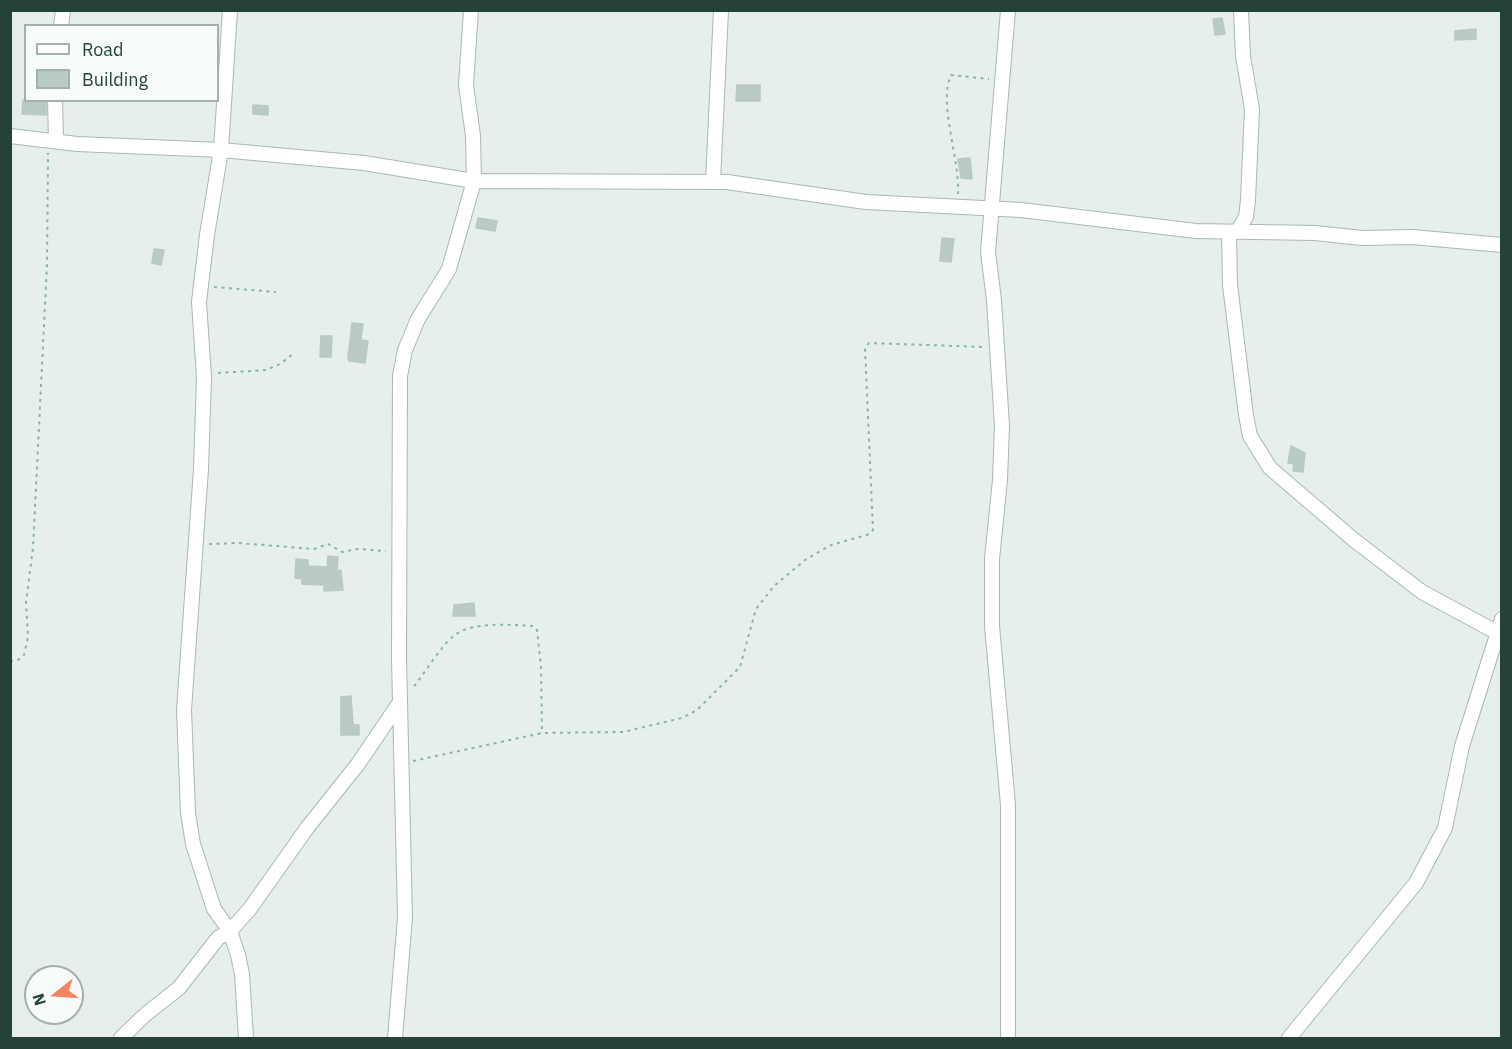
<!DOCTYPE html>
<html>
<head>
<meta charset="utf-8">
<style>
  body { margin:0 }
  #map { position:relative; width:1512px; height:1049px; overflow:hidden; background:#e6efeb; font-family:"IBM Plex Sans",sans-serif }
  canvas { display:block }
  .frame { position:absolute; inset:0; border:12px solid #24423a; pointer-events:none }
  .legend { position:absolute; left:24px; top:24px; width:195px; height:78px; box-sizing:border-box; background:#f7fbf9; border:2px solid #a3b1ad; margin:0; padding:8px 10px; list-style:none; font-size:18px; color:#24423a }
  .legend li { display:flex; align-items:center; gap:12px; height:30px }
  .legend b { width:30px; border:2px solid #a3b1ad }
  .north { position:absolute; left:24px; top:965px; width:60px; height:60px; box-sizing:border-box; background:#f7fbf9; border:2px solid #a3b1ad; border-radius:50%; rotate:253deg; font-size:16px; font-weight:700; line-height:24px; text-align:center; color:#24423a }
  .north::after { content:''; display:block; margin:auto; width:21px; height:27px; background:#f4845f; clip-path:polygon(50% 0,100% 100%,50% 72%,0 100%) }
</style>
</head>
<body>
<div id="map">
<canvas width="1512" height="1049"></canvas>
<div class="frame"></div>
<ul class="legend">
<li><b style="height:8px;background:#fff"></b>Road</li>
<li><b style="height:16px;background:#bbcac4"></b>Building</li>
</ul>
<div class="north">N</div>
</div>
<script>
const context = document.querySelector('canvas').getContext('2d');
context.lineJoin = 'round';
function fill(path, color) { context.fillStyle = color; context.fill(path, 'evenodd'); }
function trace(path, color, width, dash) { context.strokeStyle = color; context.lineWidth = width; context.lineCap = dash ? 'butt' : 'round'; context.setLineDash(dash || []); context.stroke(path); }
const building = new Path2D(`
  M1222,18L1225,34L1215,35L1213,19Z
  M1476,29V39L1455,40V31Z
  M737,85H760V101H736Z
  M23,100H46V115L22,114Z
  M253,105L268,106V115L253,114Z
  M970,158L972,179L961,178L958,159Z
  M478,218L497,221L495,231L476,228Z
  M942,238L954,239L951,262L940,261Z
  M154,249L164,250L161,265L152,263Z
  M352,323L363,324L361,340L368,341L365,363L349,361L348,358Z
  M321,336H332L331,357H320Z
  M1291,446L1305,453L1303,472L1293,471L1294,464L1288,463Z
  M328,556L338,557L337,571L341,570L343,590L324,591V585L302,584V579L295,578L296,559L308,560V566L327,567Z
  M474,603L475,616H453L454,605Z
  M351,696L353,725H359V735H341V697Z`);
fill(building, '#bbcac4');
trace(building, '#b8c9c2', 1.5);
const minor = new Path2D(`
  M230,10L221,150L207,235L199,302L204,377L201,469L184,710L188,813L193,844L214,909L230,931L238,955L242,974L246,1038
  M1008,10L988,252L994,300L1002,426L1000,480L992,559V626L1008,805V1038
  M61,26L63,10
  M55,100L56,141
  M10,136L77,144L221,150L364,163L474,181L727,182L866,202L1021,210L1196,231L1315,233L1362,238L1412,237L1502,245
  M713,182L721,10
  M1229,232L1230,285L1246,415L1250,436L1270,468L1354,540L1422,592L1498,633L1502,638
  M1237,232L1246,217L1248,200L1252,109L1243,56L1241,10
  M121,1038L146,1014L179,988L218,938L230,931L249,910L307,828L358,764L400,702
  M395,1038L405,918L399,658L400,376L405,350L418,319L449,269L474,181L473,136L466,85L471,10
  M1289,1038L1416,883L1445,828L1462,746L1502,619`);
trace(minor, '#a8b8b2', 16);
trace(new Path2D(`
  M958,194C960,159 938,103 951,75L989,79
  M214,287L276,292
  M218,373L266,370L280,364L293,354
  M209,544L238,543L314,549L328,544L342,552L358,549L386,551
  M10,661L18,660L24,655L28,637L26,602L33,548L47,265L48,153
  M414,686C425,673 442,644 455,635C473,621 511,625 533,626L537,630L541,667L542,733
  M413,761L542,733L623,732L682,718L697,710L740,667L756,609L774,586L805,560L831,545L867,535L873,530L865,348L869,343L984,347`), '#86b3a5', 2, [3, 4.5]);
trace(minor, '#fff', 14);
</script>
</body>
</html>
